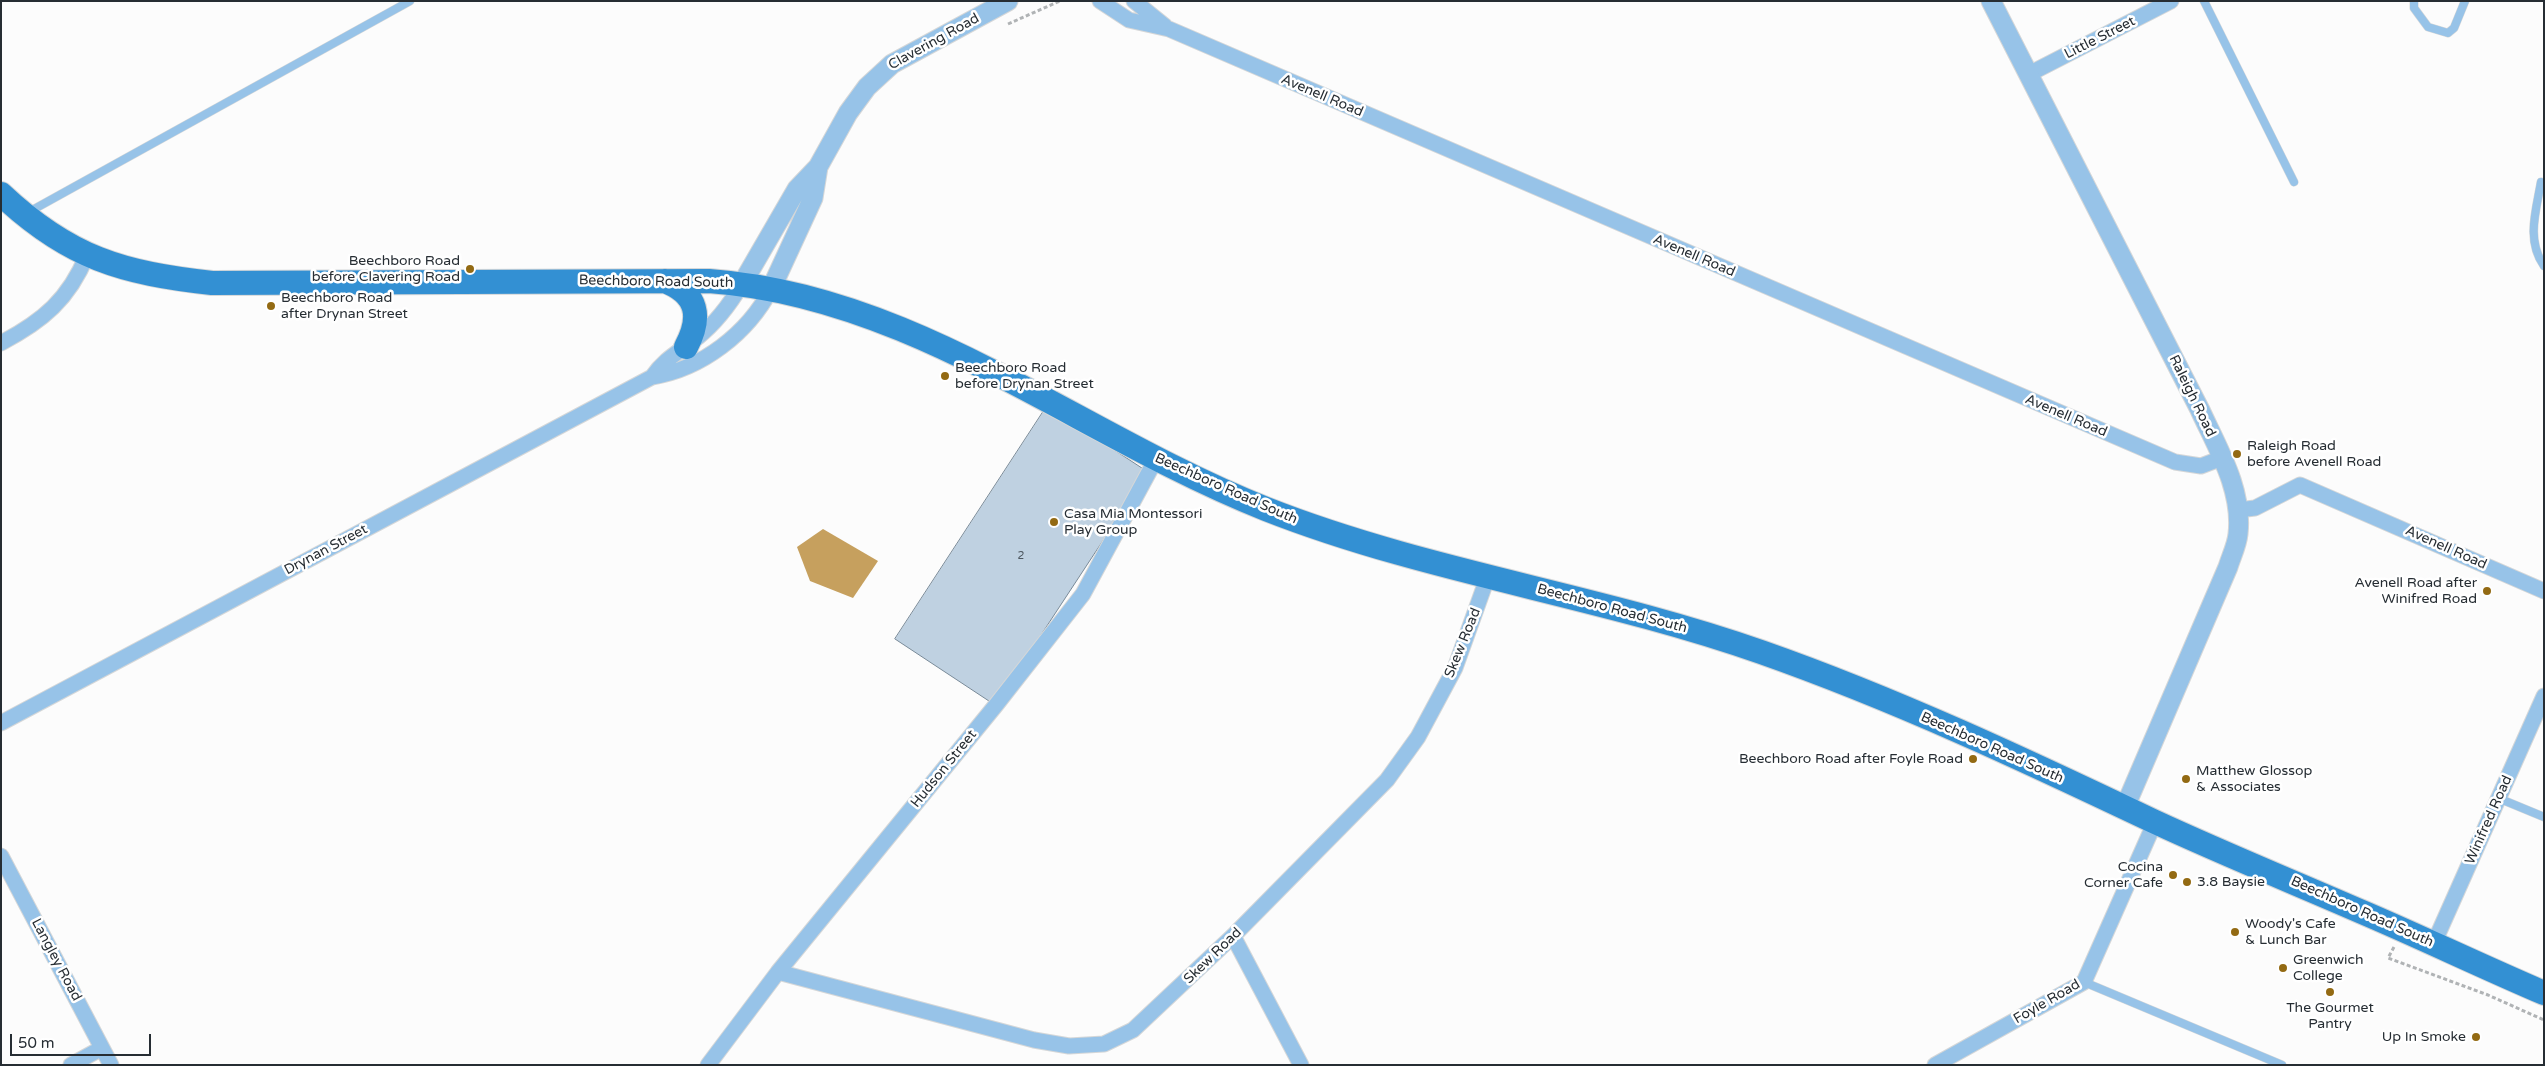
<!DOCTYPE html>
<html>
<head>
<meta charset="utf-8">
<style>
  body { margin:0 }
  #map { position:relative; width:2545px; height:1066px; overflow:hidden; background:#fcfcfc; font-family:"Varela Round",sans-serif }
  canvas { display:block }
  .frame { position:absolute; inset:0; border:2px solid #262d33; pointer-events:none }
  .scale { position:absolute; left:10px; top:1034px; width:141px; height:22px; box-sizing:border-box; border:2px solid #262d33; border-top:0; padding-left:6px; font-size:15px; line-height:18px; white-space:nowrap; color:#262d33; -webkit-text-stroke:4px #fff; paint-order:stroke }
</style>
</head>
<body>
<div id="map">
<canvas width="2545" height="1066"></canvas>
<div class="frame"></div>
<div class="scale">50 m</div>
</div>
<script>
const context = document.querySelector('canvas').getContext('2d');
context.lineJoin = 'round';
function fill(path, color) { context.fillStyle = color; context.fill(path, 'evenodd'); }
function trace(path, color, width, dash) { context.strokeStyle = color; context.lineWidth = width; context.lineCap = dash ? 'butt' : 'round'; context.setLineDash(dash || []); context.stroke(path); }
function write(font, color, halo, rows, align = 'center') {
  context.font = font + ' "Varela Round",sans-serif'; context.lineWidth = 5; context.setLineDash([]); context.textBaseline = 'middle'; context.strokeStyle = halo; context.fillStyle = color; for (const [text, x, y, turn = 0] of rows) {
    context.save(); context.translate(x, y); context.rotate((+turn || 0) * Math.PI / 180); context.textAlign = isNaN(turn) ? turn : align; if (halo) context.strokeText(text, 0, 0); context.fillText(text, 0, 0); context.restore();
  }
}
fill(new Path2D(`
  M823,529L878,561L853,598L810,581L797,547Z`), '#c6a05e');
const building = new Path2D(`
  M1047,406L1148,472L995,705L895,639Z`);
fill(building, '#bfd1e1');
trace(building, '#798a98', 1);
const service = new Path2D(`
  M2204,1L2294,182
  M2414,1V8L2428,27L2448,33L2454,28L2465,1
  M2541,182C2536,211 2526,240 2544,266
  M27,213L410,1
  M2498,798L2544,817
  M2084,982L2282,1065`);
const minor = new Path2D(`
  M1100,1L1129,20L1169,29L2175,462L2201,466L2222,458
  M1134,1L1165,26
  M2029,74L2171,1
  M1,343C43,321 69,299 87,255
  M652,377C666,357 680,352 698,337C717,322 730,304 742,284
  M2238,510L2255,508L2300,485L2544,591
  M1,723L652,377C702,369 748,333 771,289
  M1,856L111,1065
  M1233,936L1301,1065
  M2434,943L2544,696
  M778,972L1034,1040L1069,1046L1104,1044L1133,1030L1233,936L1387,780L1418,737L1455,668L1488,576
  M71,1065L102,1048
  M708,1065L778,972L996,705L1083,594L1156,459
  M1935,1065L2084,982L2155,822`);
const tertiary = new Path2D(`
  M1991,1L2200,410C2218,449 2243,490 2238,534C2237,545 2231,557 2228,567L2125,807
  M742,284L797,189L818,167L848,113L867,87L892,64L1008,1
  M771,289L813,198L818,167`);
const primary = new Path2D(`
  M1,194C69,258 122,273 212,283L709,281C916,296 1079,435 1266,509C1426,572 1599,595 1761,652C1895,699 2025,760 2153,821C2222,853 2293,882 2362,912C2423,938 2483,967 2544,993
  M665,281C698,294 702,317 686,347`);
trace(service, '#d5d7d8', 9);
trace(minor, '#d5d7d8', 17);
trace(tertiary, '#d5d7d8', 21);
trace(primary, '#d5d7d8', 26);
trace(new Path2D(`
  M1008,24L1060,1
  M2394,947L2388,958L2488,995L2544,1020`), '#b0b3b5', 3, [4, 2.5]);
trace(service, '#97c3e8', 8);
trace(minor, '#97c3e8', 15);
trace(tertiary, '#97c3e8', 19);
trace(primary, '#3390d3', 24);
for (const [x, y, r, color] of [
  [470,269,5,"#936a13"],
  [271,306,5,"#936a13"],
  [945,376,5,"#936a13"],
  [2237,454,5,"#936a13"],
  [1054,522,5,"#936a13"],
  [2487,591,5,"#936a13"],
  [1973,759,5,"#936a13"],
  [2186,779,5,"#936a13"],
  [2173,875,5,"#936a13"],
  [2187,882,5,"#936a13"],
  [2235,932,5,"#936a13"],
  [2283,968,5,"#936a13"],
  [2330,992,5,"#936a13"],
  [2476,1037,5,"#936a13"]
]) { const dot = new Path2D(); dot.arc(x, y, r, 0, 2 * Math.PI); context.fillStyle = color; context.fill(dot); trace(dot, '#fff', 2); }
write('11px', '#4c565e', null, [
  ["2",1021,556]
]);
write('14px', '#262d33', '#fff', [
  ["Little Street",2100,38,-27],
  ["Clavering Road",934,42,-29],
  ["Avenell Road",1322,96,23],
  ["Avenell Road",1694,256,23],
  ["Beechboro Road South",656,282,1],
  ["Raleigh Road",2192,396,64],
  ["Avenell Road",2066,416,23],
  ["Beechboro Road South",1226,489,24],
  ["Avenell Road",2446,548,24],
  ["Drynan Street",326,550,-28],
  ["Beechboro Road South",1612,609,15],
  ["Skew Road",1463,643,-68],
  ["Beechboro Road South",1992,748,24],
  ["Hudson Street",944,769,-51],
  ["Winifred Road",2489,820,-66],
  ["Beechboro Road South",2362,912,24],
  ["Skew Road",1213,956,-44],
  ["Langley Road",56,960,62],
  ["Foyle Road",2047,1002,-30]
]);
write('14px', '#262d33', '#fff', [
  ["Beechboro Road",460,261,"right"],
  ["before Clavering Road",460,277,"right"],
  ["Beechboro Road",281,298],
  ["after Drynan Street",281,314],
  ["Beechboro Road",955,368],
  ["before Drynan Street",955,384],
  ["Raleigh Road",2247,446],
  ["before Avenell Road",2247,462],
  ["Casa Mia Montessori",1064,514],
  ["Play Group",1064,530],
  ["Avenell Road after",2477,583,"right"],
  ["Winifred Road",2477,599,"right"],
  ["Beechboro Road after Foyle Road",1963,759,"right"],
  ["Matthew Glossop",2196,771],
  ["& Associates",2196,787],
  ["Cocina",2163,867,"right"],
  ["Corner Cafe",2163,883,"right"],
  ["3.8 Baysie",2197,882],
  ["Woody's Cafe",2245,924],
  ["& Lunch Bar",2245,940],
  ["Greenwich",2293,960],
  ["College",2293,976],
  ["The Gourmet",2330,1008,"center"],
  ["Pantry",2330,1024,"center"],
  ["Up In Smoke",2466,1037,"right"]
], 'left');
</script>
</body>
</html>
